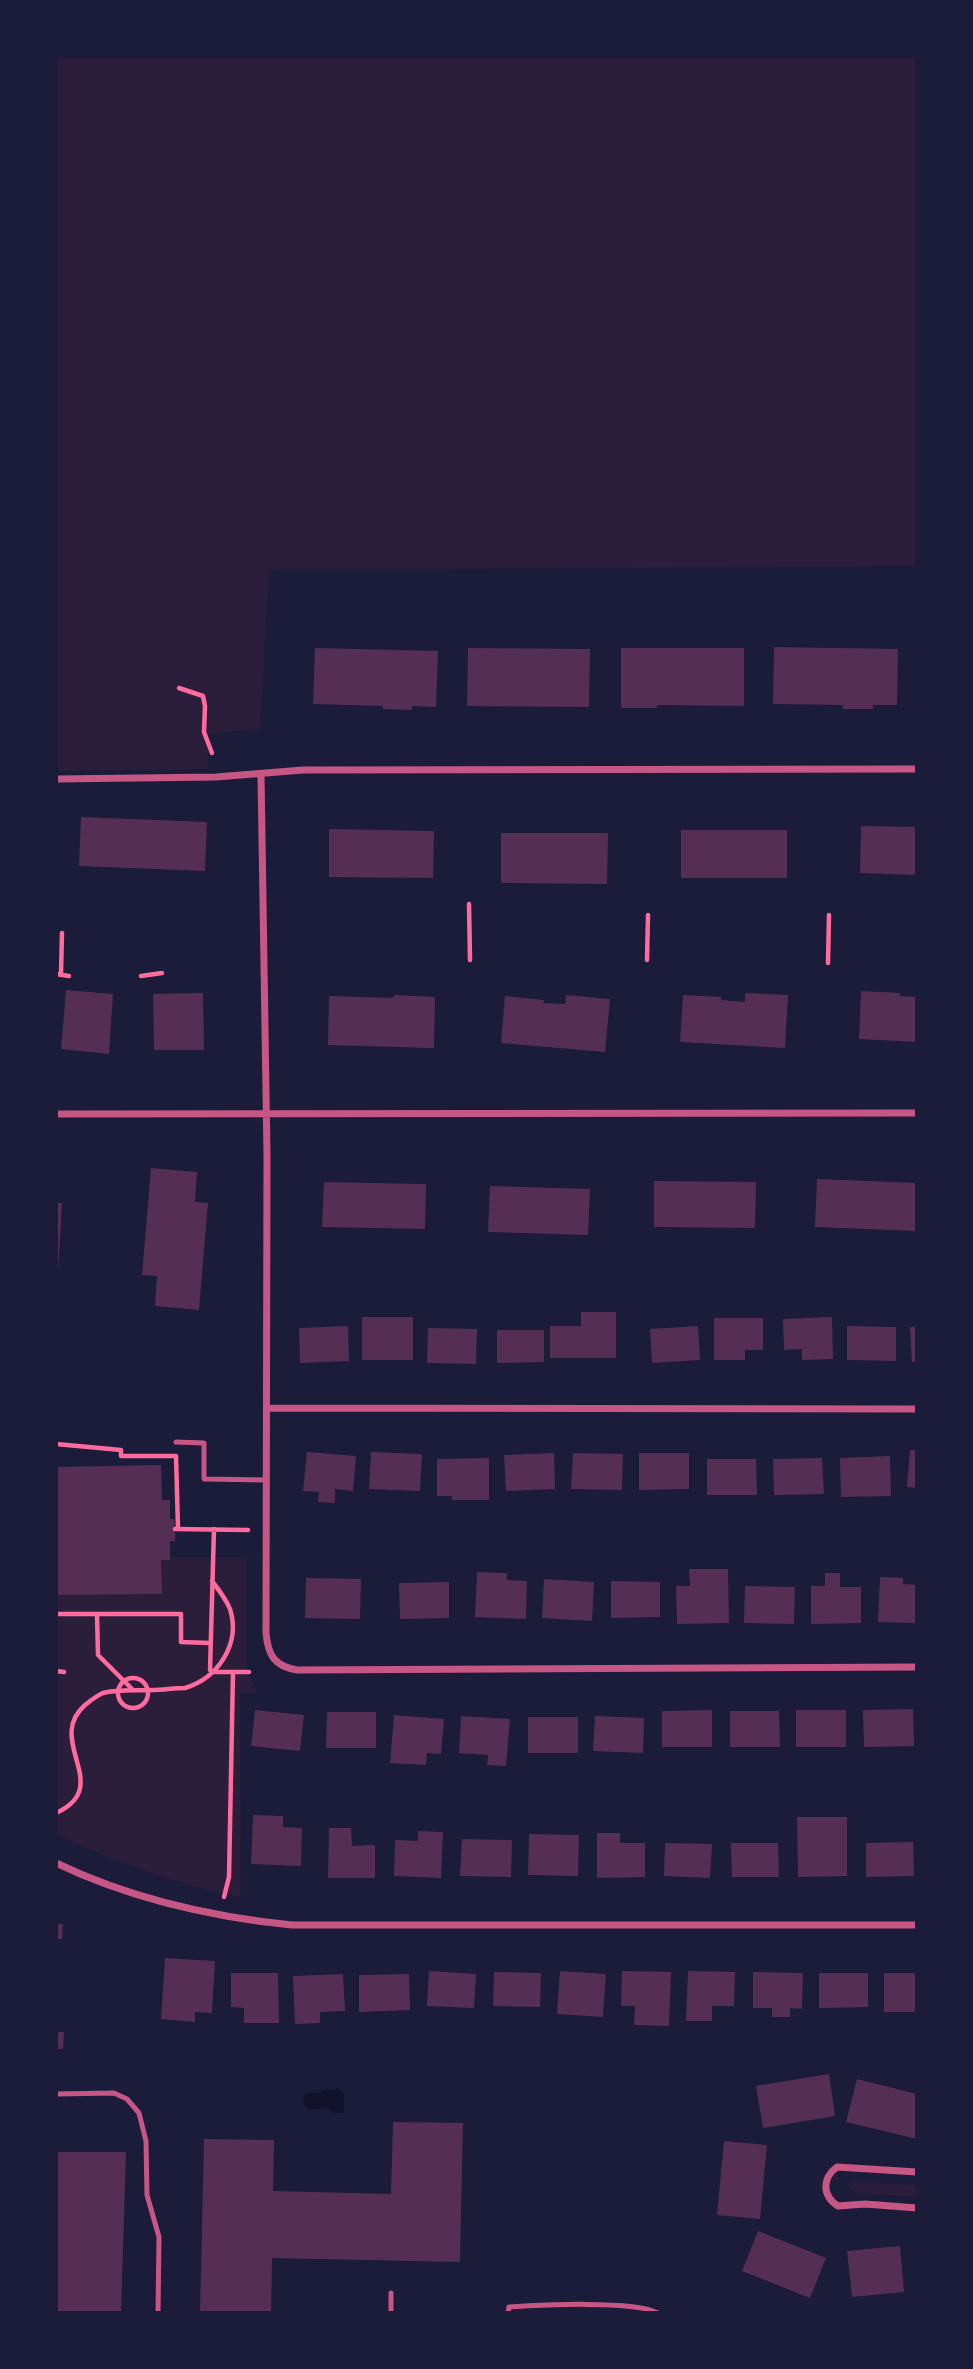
<!DOCTYPE html>
<html>
<head>
<meta charset="utf-8">
<style>
  body { margin:0 }
  #map { position:relative; width:973px; height:2369px; overflow:hidden; background:#1b1b3a; font-family:"PT Sans",sans-serif }
  canvas { display:block }
  .frame { position:absolute; inset:0; border:58px solid #1b1b3a; pointer-events:none }
</style>
</head>
<body>
<div id="map">
<canvas width="973" height="2369"></canvas>
<div class="frame"></div>
</div>
<script>
const context = document.querySelector('canvas').getContext('2d');
context.lineJoin = 'round';
function fill(path, color) { context.fillStyle = color; context.fill(path, 'evenodd'); }
function trace(path, color, width, dash) { context.strokeStyle = color; context.lineWidth = width; context.lineCap = dash ? 'butt' : 'round'; context.setLineDash(dash || []); context.stroke(path); }
fill(new Path2D(`
  M56,56H917V566L269,570L260,729L208,734V769L56,771Z
  M170,1557H246V1672L256,1687V1693H240L241,1897C177,1885 114,1861 56,1834V1595L161,1594V1560H170Z
  M852,2182L917,2185V2197L856,2193L849,2188Z`), '#2a1e3b');
fill(new Path2D(`
  M340,2089L344,2094V2113H332L329,2108L308,2110L304,2105L303,2096L308,2092L320,2093L323,2090Z`), '#12122b');
fill(new Path2D(`
  M774,647L898,649L897,705H873V709H843V705L773,704Z
  M315,648L438,651L436,707L412,706V710L383,709V706L313,704Z
  M468,648L590,649L589,707L467,706Z
  M621,648H744V706L657,705V708H621Z
  M81,817L207,822L205,871L79,866Z
  M861,826L917,827V875L860,873Z
  M329,829L434,831L433,878L329,877Z
  M681,830H787V878H681Z
  M501,833H608L607,884L501,883Z
  M66,990L113,994L109,1054L61,1049Z
  M861,991L900,993V996L917,997V1042L859,1039Z
  M203,993L204,1050H154L153,994Z
  M745,993L788,995L785,1048L680,1042L683,995L721,997V1000L745,1002Z
  M394,995L435,997L434,1048L328,1045L329,996L393,998Z
  M566,995L610,999L605,1052L501,1043L505,996L544,1000L543,1003L565,1004Z
  M151,1168L197,1172L195,1202L208,1203L199,1310L155,1306L157,1276L142,1275Z
  M817,1179L917,1183V1231L815,1227Z
  M654,1181L756,1182L755,1228L654,1227Z
  M324,1182L426,1184L425,1229L322,1227Z
  M490,1186L590,1189L588,1235L488,1232Z
  M56,1203H62L58,1272H56Z
  M581,1312H616V1358H550V1326H581Z
  M362,1317H413V1360H362Z
  M832,1317L833,1359L802,1360V1349L784,1350L783,1319Z
  M714,1318H763V1350H745V1360H714Z
  M348,1326L349,1361L300,1363L299,1328Z
  M698,1326L700,1360L652,1363L650,1329Z
  M847,1326L896,1327V1361L847,1360Z
  M910,1327H917V1362H912Z
  M428,1328L477,1329L476,1364L427,1363Z
  M497,1330H544V1362L497,1363Z
  M910,1450H917V1488L907,1487Z
  M307,1452L356,1456L353,1491L335,1489V1503L318,1502L319,1492L303,1491Z
  M371,1452L422,1454L420,1491L369,1489Z
  M554,1453L555,1489L506,1491L504,1455Z
  M573,1453L623,1454L622,1490L571,1489Z
  M639,1453H689V1489L639,1490Z
  M890,1456L891,1496L841,1497L840,1458Z
  M489,1458V1500H452V1496H437V1459Z
  M822,1458L824,1494L774,1495L773,1459Z
  M707,1459H756L757,1495H707Z
  M161,1465L162,1500H170V1519H174L175,1529V1541H170V1560H161L162,1594L56,1595V1467Z
  M689,1569H728L729,1623L677,1624L676,1586H690Z
  M477,1572L507,1573V1580L527,1581L526,1619L475,1617Z
  M825,1573H840V1587H861V1623L811,1624V1586H825Z
  M880,1577L903,1578V1584L917,1585V1623L878,1622Z
  M306,1578L361,1579L360,1619L305,1618Z
  M544,1579L594,1582L592,1621L542,1618Z
  M611,1581L660,1582V1617L611,1618Z
  M449,1582V1618L400,1619L399,1583Z
  M745,1586L795,1587L794,1624L744,1623Z
  M913,1709L914,1746L864,1747L863,1710Z
  M255,1710L304,1715L300,1751L251,1746Z
  M712,1710V1747H662V1711Z
  M796,1710H846V1747H796Z
  M730,1711H779L780,1747H730Z
  M327,1712H376V1748H326Z
  M394,1715L444,1719L441,1754L427,1753L426,1765L390,1763Z
  M461,1716L510,1719L506,1766L487,1765L488,1755L459,1753Z
  M595,1716L644,1718L643,1753L593,1751Z
  M528,1717H578V1753H528Z
  M253,1815L283,1816V1827L302,1828L301,1866L251,1864Z
  M797,1817H847V1876L798,1877Z
  M329,1828H351L352,1846L375,1845V1878H328Z
  M418,1831L443,1832L441,1878L394,1876L395,1840L418,1841Z
  M597,1833H620V1843H645V1877L597,1878Z
  M529,1834L579,1835L578,1876L528,1875Z
  M462,1839L512,1840L511,1877L460,1876Z
  M913,1842L914,1876L866,1877V1843Z
  M665,1843L712,1844L710,1878L664,1876Z
  M731,1843H778L779,1877H732Z
  M56,1924H63L62,1939H56Z
  M165,1958L215,1961L212,2013L195,2012V2022L161,2019Z
  M429,1971L476,1974L474,2008L427,2006Z
  M560,1971L606,1974L603,2017L557,2014Z
  M622,1971L671,1972L669,2026L634,2025L635,2006H621Z
  M688,1971L735,1972L734,2006H712V2021H686Z
  M494,1972L541,1973L540,2007L493,2006Z
  M753,1972L803,1973L802,2009L790,2008V2017H772V2008H753Z
  M231,1973H278L279,2023H244V2008L231,2007Z
  M819,1973H868V2007L819,2008Z
  M884,1973H917V2012H884Z
  M343,1974L345,2011L320,2012V2023L295,2024L293,1976Z
  M409,1974L410,2010L359,2012V1975Z
  M56,2032H64L63,2049H56Z
  M829,2074L835,2116L763,2128L756,2086Z
  M857,2079L917,2094V2139L846,2122Z
  M393,2122L463,2123L460,2262L272,2258L271,2313H200L204,2139L274,2140L273,2191L391,2194Z
  M724,2141L767,2145L760,2219L717,2215Z
  M56,2152H126L121,2313H56Z
  M758,2231L826,2258L810,2298L742,2271Z
  M900,2246L904,2292L852,2297L847,2251Z`), '#542f53');
trace(new Path2D(`
  M179,688L203,696L205,706L204,732L212,753
  M469,904L470,960
  M647,960L648,915
  M828,963L829,915
  M56,974L69,976
  M61,974L62,933
  M141,976L162,973
  M56,1444L121,1450V1456H176L178,1529
  M175,1529L248,1530
  M214,1529L210,1670L214,1672H249
  M56,1614H181V1642L210,1643
  M97,1614L98,1655L133,1690
  M56,1671L64,1672
  M118 1693a15 15 0 1 1 30 0a15 15 0 1 1-30 0Z
  M56,1813C115,1786 44,1741 85,1705C90,1701 96,1696 103,1693C118,1689 136,1691 152,1690C163,1690 174,1688 185,1688C218,1678 241,1644 230,1609C226,1599 219,1590 212,1581
  M224,1897L229,1877L233,1672`), '#ff6b9d', 4.5);
trace(new Path2D(`
  M176,1442L204,1443V1479L267,1480
  M56,2094L114,2093L127,2099L139,2113L146,2141L147,2195L159,2237L158,2313
  M391,2313V2293
  M508,2313L509,2307C539,2305 634,2300 658,2313`), '#c65784', 5);
trace(new Path2D(`
  M261,774L267,1155L266,1633C268,1655 274,1666 297,1670L917,1667
  M56,779L216,777L303,770L917,769
  M56,1114L917,1113
  M267,1408L917,1409
  M56,1863C129,1898 212,1917 292,1925H917
  M917,2172L837,2167C822,2178 822,2196 838,2206L865,2204L917,2208`), '#c65784', 7);
</script>
</body>
</html>
